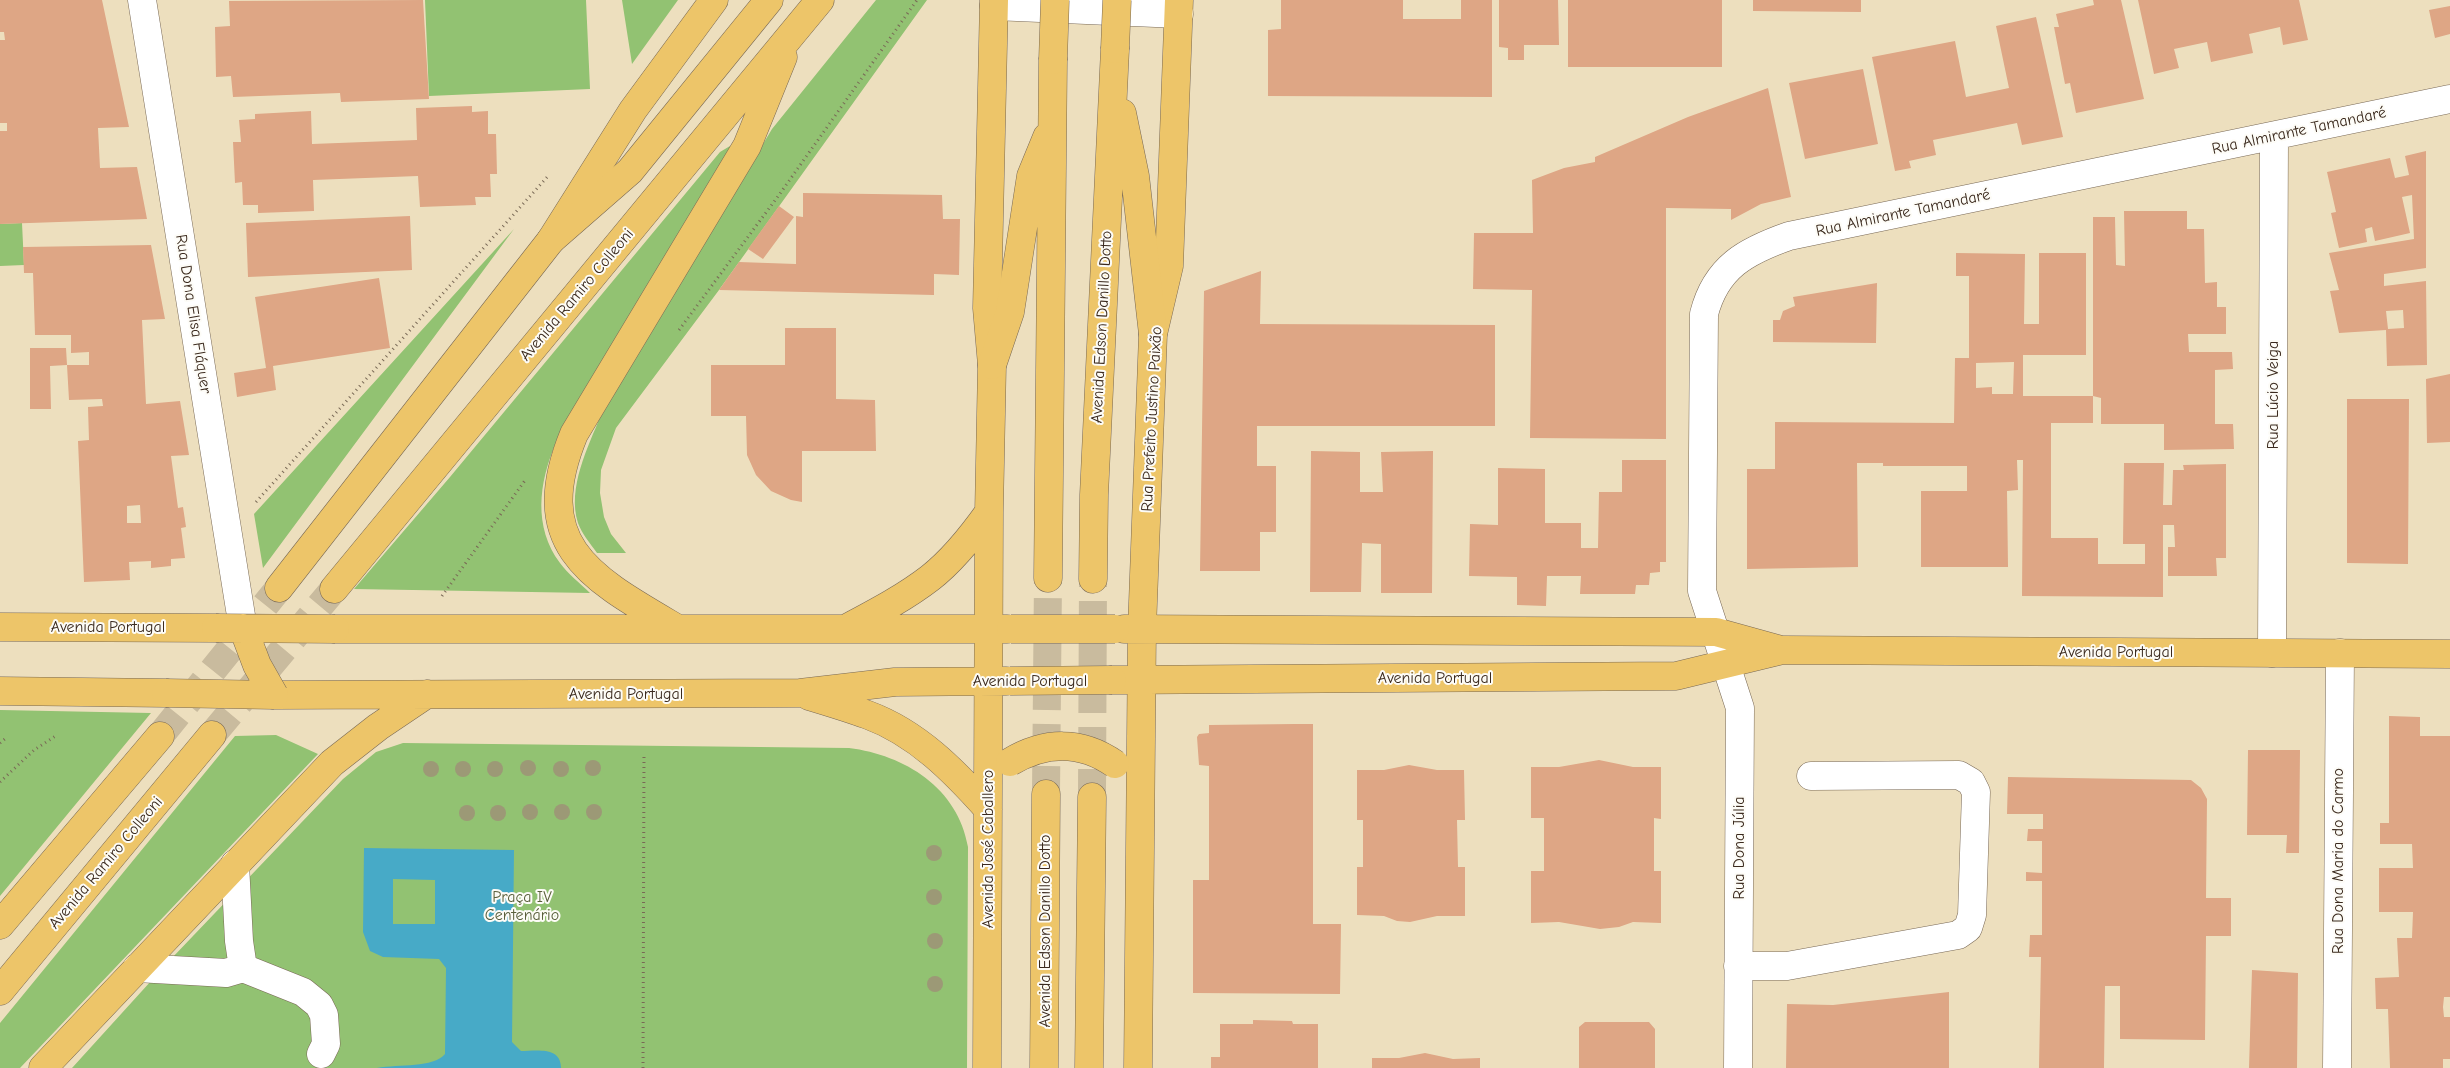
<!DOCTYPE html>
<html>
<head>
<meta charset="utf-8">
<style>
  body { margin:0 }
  canvas { display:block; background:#eddfbe }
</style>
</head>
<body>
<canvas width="2450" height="1068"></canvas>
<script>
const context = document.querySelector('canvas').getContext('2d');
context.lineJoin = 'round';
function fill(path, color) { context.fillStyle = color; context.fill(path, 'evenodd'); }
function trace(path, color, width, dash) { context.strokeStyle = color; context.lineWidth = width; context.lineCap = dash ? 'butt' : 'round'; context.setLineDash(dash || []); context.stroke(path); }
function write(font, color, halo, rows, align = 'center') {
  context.font = font + ' "Comic Neue",sans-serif'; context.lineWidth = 4; context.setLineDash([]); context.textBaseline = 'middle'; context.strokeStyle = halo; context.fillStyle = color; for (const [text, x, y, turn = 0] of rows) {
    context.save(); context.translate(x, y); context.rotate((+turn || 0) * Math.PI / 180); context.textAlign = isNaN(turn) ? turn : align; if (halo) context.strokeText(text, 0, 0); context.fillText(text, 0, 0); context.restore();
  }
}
fill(new Path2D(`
  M425,0H586L590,89L429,96Z
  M622,0H678L632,64Z
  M876,0H927L719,290L616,428L601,470L600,493L604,517L611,534L626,553H597C590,543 582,534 578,523C567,488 588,447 601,415L772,129Z
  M730,146L727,160L555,445C539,483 533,527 560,563C568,574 580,583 590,593L354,589L450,477L720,152Z
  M22,223L24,265L0,266V224Z
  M514,229L263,568L254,514Z
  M0,710L151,713L0,896Z
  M276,735L318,754L20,1068H0V1023L235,736Z
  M403,743L849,748C905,755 958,788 968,847L967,1068H72L171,959L343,779L376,752Z`), '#92c272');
fill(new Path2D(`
  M364,848L514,850L512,1042L521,1051C536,1051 561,1046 561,1068H377C400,1064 433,1068 445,1054L446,968L439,959L383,957L370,951L363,932ZM393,879L435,880V924H393Z`), '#47aac7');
fill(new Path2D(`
  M0,0H102L129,127L98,128L100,168L137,167L147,219L0,224V131H7V123H0V40H5L4,32H0Z
  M423,0L429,99L341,102L340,93L233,97L231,76L216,77L215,27L230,26L229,1Z
  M1281,0H1403V19H1461V0H1492V97L1268,96V30L1281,29Z
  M1499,0H1558L1559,45H1524V60H1508V48L1499,47Z
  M1568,0H1722V67H1568Z
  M1753,0H1861V12L1753,11Z
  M2093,0H2121L2144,99L2076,113L2070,83L2065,84L2054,27H2059L2056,14L2094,5Z
  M2138,0H2299L2308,40L2283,45L2280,27L2249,34L2253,53L2211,62L2207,42L2174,49L2179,68L2154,74Z
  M2450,6V34L2435,38L2429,10Z
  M2036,17L2063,137L2022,145L2017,123L1973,132L1933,140L1936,155L1909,161L1911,168L1895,171L1872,57L1955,41L1966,97L2009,88L1996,26Z
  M1863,69L1878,144L1805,159L1789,83Z
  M1768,88L1791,197L1761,204L1731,220V209L1666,208V439L1530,438L1532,290L1473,289L1474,233H1533L1532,180L1564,168L1595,162V157L1688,117Z
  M472,106V112L488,111V134H496L497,174H490L491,197H475L476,205L420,207L418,176L313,180L314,211L258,213V205H243L242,182L235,183L233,142H241L239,120L255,119V114L311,111L312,144L417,140L416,108Z
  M2426,151V268L2384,274V286L2426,281L2427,365L2387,366L2386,330L2339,333L2330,291L2339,290L2329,253L2414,239L2412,195L2402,197L2410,233L2375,241L2372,227L2365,229L2367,242L2339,248L2331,213L2336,212L2327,172L2390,158L2395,178L2409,175L2405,156ZM2403,310L2404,328L2388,329L2386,311Z
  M803,193L942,195L943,219H960L959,275L934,274V295L719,290L739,262L796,264V216L803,217Z
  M779,206L794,217L763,259L748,249Z
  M2124,211H2187V229H2204L2205,283L2217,282V307H2226V334H2188L2189,352H2232L2233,369L2215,370V424H2233L2234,449L2164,450V424H2101V398L2093,396V217H2115L2116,265L2125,266Z
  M410,216L412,270L248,277L246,223Z
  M151,245L165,319L142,320L146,404L180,401L189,455L171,456L178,508L183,507L186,527L181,528L185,558L171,559V566L151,568V561L129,562L130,580L84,582L78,441L89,440L88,407L103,406L102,399L69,400L67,365H89V352L71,353V335H35L33,273H24L23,247ZM140,505L141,523H127V506Z
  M1956,253L2025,254L2024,324H2039V253H2086V355H2023V396H2093V423H2051V538H2098V564H2145V544H2123L2124,463H2164L2163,505H2172L2173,470H2184L2183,465L2226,464V558H2216L2217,576H2168V547H2175L2174,525H2163V597L2022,596L2023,460H2017L2018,490L2007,491L2008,567H1921V491H1967V466H1883V463H1857L1858,567L1747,569V469H1775V422L1954,423L1955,358H1969V276H1956ZM2014,362L2013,394H1992V387L1976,388V363Z
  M1261,271L1260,324L1495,325V426H1257V466H1276V532H1260V571H1200L1204,291Z
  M379,278L390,348L273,366L276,390L237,397L234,373L266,368L255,297Z
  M1877,283L1876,343L1773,342V320H1780L1783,311L1795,306L1793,297Z
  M785,328H836V399L875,400L876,451H802V502L791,500L771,491L756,475L747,455L746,416H711V365H785Z
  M30,348H66L67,365L50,366L51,409H30Z
  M2450,374V442L2427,443L2426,379Z
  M2347,399H2409L2408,564L2347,563Z
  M1311,451L1360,452V492H1383L1381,452L1433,451L1432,593H1381V544L1362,543L1361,592H1310Z
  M1622,460H1666V562H1660V572L1650,573L1649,585H1636L1635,594H1580L1581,576H1547L1546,606L1517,605V577L1469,576L1470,524L1498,525V468L1545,469V523H1581V548H1598L1599,492H1622Z
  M2389,716L2420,717V736H2450V997H2444L2443,1007L2444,1017H2450V1059H2443V1068H2390L2388,1009H2376L2375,978L2399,977L2397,938H2412L2413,912H2379V868H2413L2412,844H2380V823H2389Z
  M1295,724H1313V924H1341L1340,994L1193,993V880H1209V766L1199,765L1197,737L1199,734L1209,733V725Z
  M2248,750H2300L2299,853H2286L2287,835H2247Z
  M1599,760L1633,767H1661V819L1654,818V871H1661V923L1633,922L1619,927L1600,929L1559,922L1531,923V871H1544V818H1531V767H1559Z
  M1409,765L1437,770H1464L1465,820H1457L1458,867H1465V916H1437L1410,922L1397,921L1384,916L1357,915V867H1363V820H1357V770H1384Z
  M2008,777L2191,780L2201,788L2207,799L2206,898H2231V936H2206L2205,1040L2120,1039V986H2105L2104,1068H2039L2041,957H2029L2030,935H2042V881H2026V872L2042,873V841H2027L2028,829H2043V814H2007Z
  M2252,970L2298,973L2297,1068H2249Z
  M1949,992V1068H1786L1787,1004L1833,1005Z
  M1253,1020L1292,1021L1293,1024H1318V1068H1211V1057H1220V1024H1253Z
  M1585,1022H1649L1655,1029V1068H1579V1027Z
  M1425,1053L1453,1059L1480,1058V1068H1372V1058H1399Z`), '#dea685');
trace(new Path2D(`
  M212,735L334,589
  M160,736L279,588`), '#c9bb9e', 28, [28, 14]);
trace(new Path2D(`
  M1046,794L1048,578
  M1092,797L1093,579`), '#c9bb9e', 28, [28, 14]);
const minor = new Path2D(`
  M142,0L243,628
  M994,6L1179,14
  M2272,653L2274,136
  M235,864L239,941L243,968
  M1738,966H1787L1958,935L1968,928L1972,915L1976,792L1971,782L1959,775L1811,776
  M137,968L226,973L243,968L303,992L319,1005L324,1015L326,1044L321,1054
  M1738,1068L1740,708L1702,591L1704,314C1716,267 1746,251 1789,236L2450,99
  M2337,1068L2340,653`);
const major = new Path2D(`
  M279,588L551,240L633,110L714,0
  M334,589L820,0
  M0,627L216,628
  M847,628C875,613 904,598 930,578C953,560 972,536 989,512
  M335,629H1007
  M678,629C591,578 528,546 574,434L747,146L783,57
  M1124,629L1716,632L1781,650
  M1112,680L1676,676L1783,650L2450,654
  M0,691L166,693
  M274,695L800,693L895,682L1006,681
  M809,696C829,702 849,708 868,715C917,733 954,771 988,809
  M0,925L160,736
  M0,991L212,735
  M43,1068L332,763L378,727L427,694
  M987,1068L989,512L992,365L987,308L994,0
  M1138,1068L1142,629L1153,334L1169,266L1179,0`);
const highway = new Path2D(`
  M1122,113L1135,176L1153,334
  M551,240L630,171L769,0
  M992,365L1010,312L1031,176L1047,137
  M1048,578L1053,60
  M1093,579L1094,495L1115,49
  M1044,1068L1046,794
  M1089,1068L1092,797`);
trace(minor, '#796956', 29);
trace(major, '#796956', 29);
trace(highway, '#796956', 29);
trace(new Path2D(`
  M679,330L779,195L917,0
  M256,502L549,175
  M442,596L526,479
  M0,743L6,738
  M0,782L34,750L57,735
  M643,1068L644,754`), '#796956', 3, [1, 4]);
trace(minor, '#fff', 28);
trace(major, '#edc569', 28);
trace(highway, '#edc569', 28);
const majorBridge = new Path2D(`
  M216,628L335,629
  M243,628L257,665L274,695
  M1011,629H1115
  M1010,681L1112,680
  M166,693L274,695
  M1010,762C1045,741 1081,740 1115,764`);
const highwayBridge = new Path2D(`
  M1115,49L1117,0
  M1053,60L1055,0`);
trace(majorBridge, '#796956', 29, []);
trace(highwayBridge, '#796956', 29, []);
trace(majorBridge, '#edc569', 28);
trace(highwayBridge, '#edc569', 28);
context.fillStyle = '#9c9976';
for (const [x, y] of [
  [528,768],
  [593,768],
  [431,769],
  [463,769],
  [495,769],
  [561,769],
  [530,812],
  [562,812],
  [594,812],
  [467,813],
  [498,813],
  [934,853],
  [934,897],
  [935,941],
  [935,984]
]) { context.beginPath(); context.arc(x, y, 8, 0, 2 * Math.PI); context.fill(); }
write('16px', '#3b2a1e', '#fdfcf7', [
  ["Rua Almirante Tamandaré",2299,131,-12],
  ["Rua Almirante Tamandaré",1903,213,-12],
  ["Avenida Ramiro Colleoni",577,295,-50],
  ["Rua Dona Elisa Fláquer",193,314,81],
  ["Avenida Edson Danillo Dotto",1102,327,-87],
  ["Rua Lúcio Veiga",2273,395,-90],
  ["Rua Prefeito Justino Paixão",1152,419,-87],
  ["Avenida Portugal",108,627],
  ["Avenida Portugal",2116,652],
  ["Avenida Portugal",1435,678],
  ["Avenida Portugal",1030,681],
  ["Avenida Portugal",626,694],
  ["Rua Dona Júlia",1739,848,-90],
  ["Avenida José Caballero",988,849,-90],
  ["Rua Dona Maria do Carmo",2338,861,-90],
  ["Avenida Ramiro Colleoni",106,863,-50],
  ["Avenida Edson Danillo Dotto",1045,931,-90]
]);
write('16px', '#595f3b', '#fdfcf7', [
  ["Praça IV",522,897],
  ["Centenário",522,915]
]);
</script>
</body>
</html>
